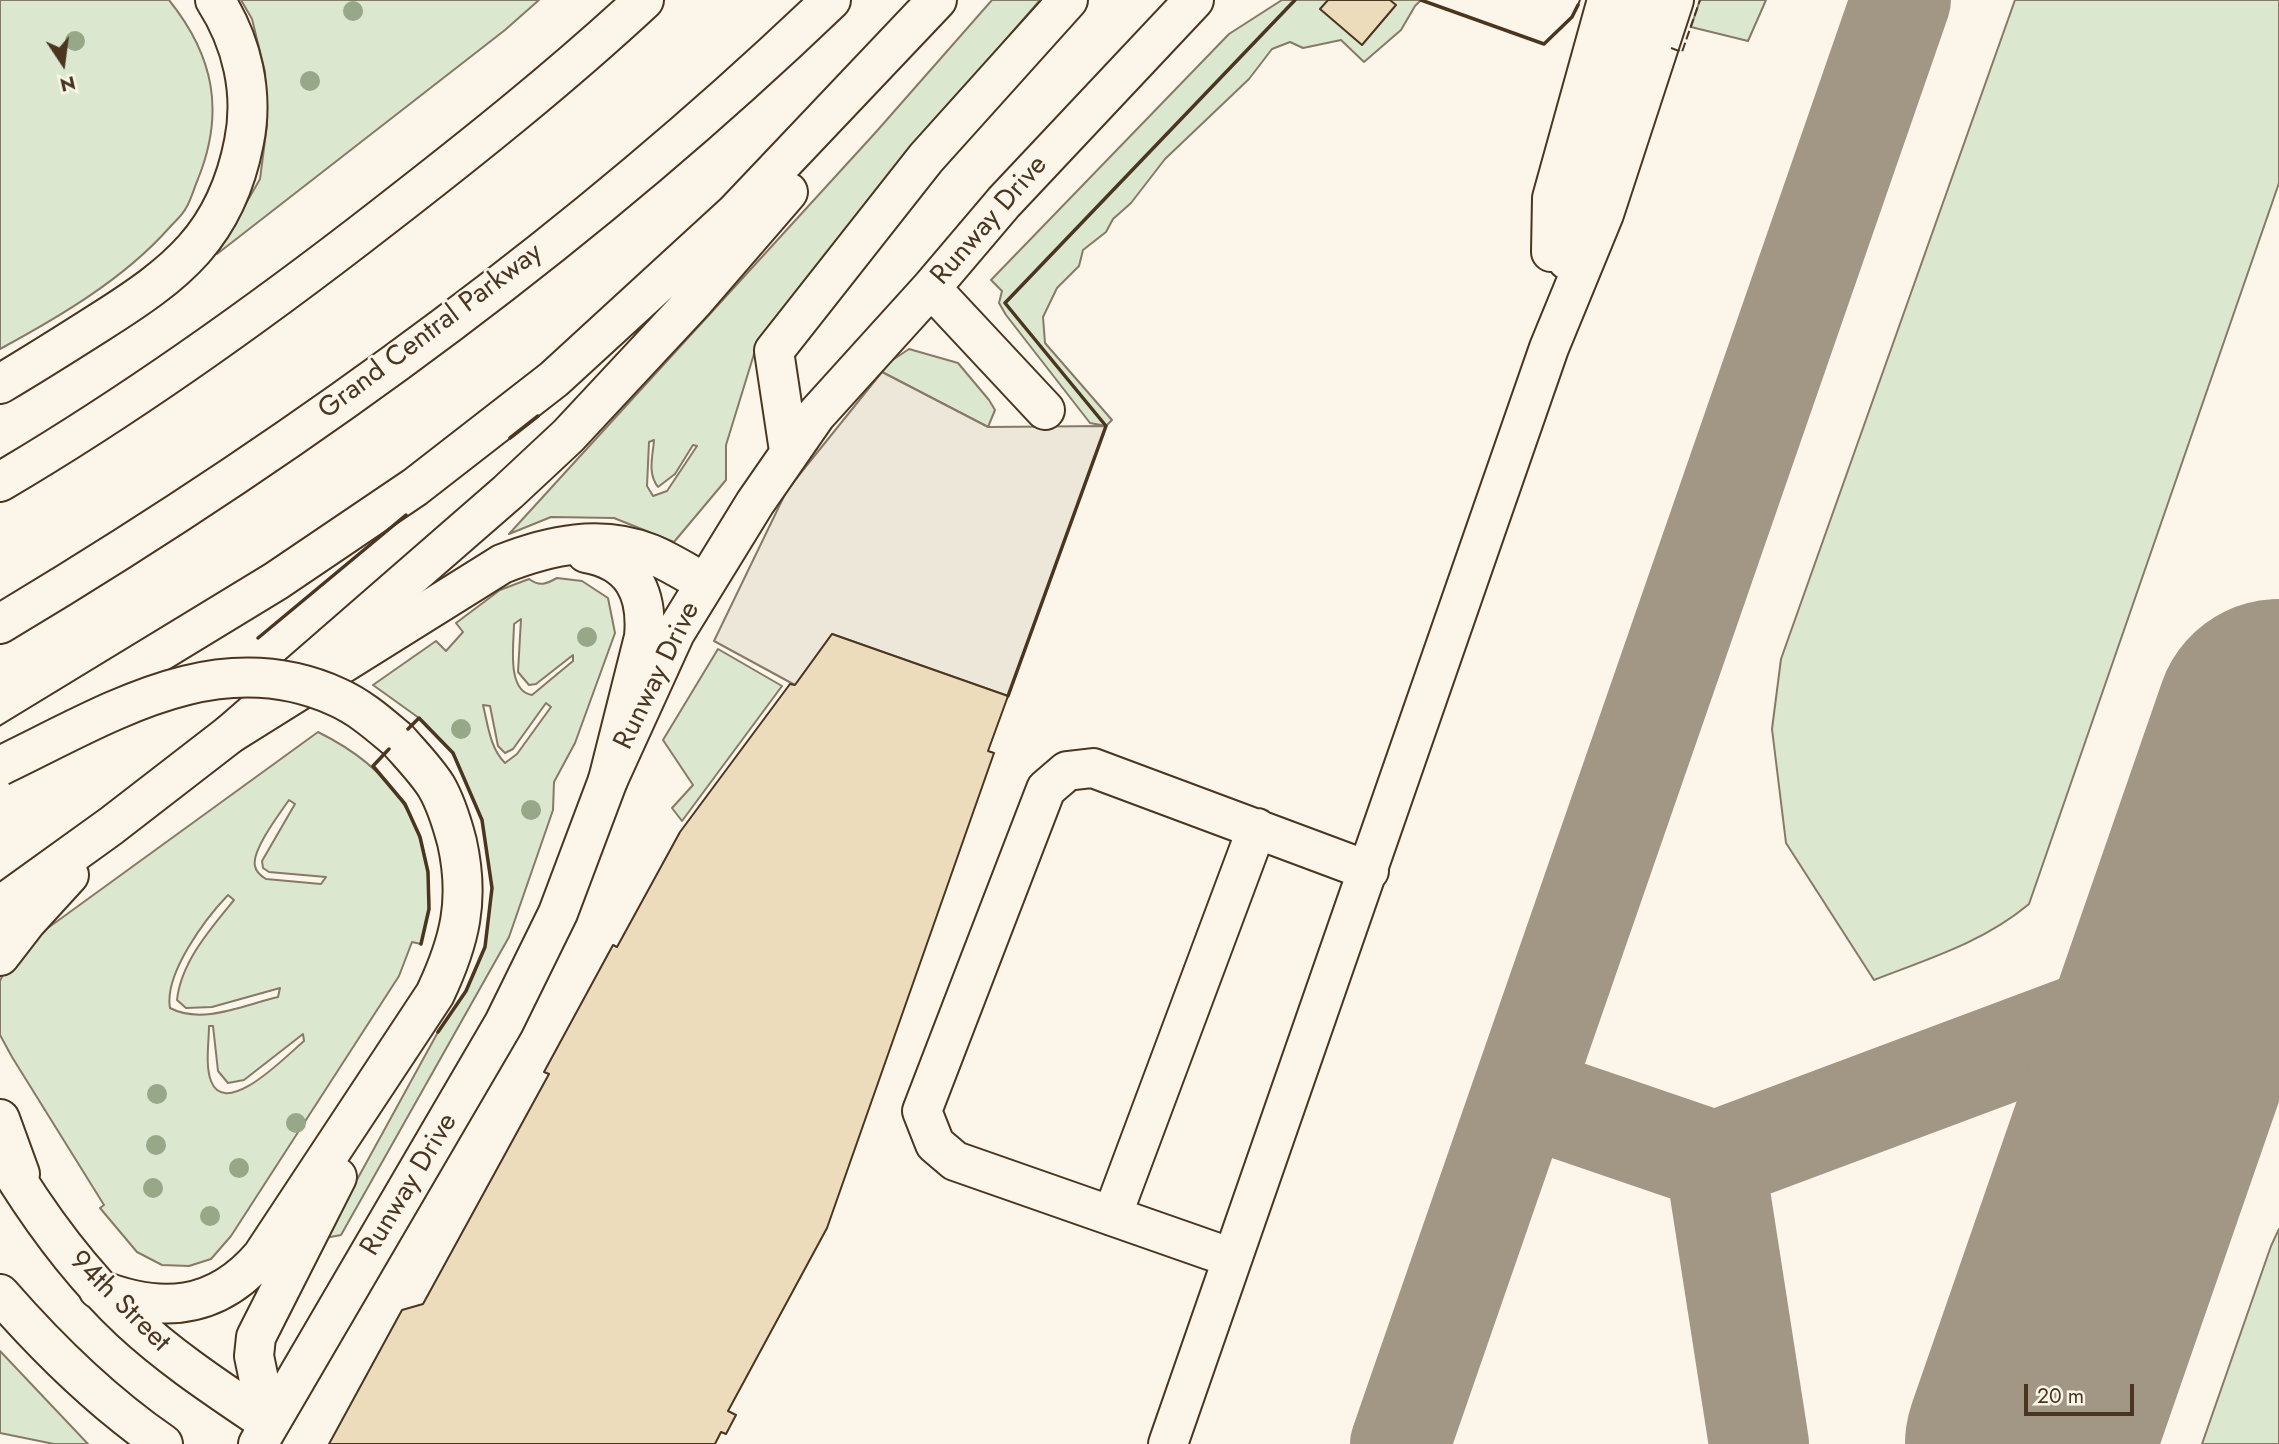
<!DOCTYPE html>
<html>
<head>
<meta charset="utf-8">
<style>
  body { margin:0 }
  #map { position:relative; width:2279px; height:1444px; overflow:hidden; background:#fbf6e9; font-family:Jost,sans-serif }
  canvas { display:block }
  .north { position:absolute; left:28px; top:28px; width:70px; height:70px; -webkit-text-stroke:5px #fbf6e9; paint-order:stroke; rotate:167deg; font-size:19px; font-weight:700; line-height:28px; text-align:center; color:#4a3520 }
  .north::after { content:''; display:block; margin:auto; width:24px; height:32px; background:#4a3520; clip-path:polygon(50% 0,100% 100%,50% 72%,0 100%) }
  .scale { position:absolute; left:2024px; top:1384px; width:110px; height:32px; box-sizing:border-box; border:4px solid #4a3520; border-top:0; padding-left:9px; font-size:21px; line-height:24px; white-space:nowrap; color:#4a3520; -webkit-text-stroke:5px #fbf6e9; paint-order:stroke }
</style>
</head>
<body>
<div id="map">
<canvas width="2279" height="1444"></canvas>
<div class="north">N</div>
<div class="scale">20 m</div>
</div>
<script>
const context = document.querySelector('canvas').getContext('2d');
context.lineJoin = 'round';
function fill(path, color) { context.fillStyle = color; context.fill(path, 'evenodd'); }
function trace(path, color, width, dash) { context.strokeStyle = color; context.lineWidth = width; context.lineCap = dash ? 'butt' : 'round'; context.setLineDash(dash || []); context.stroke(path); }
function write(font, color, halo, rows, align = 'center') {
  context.font = font + ' Jost,sans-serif'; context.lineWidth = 5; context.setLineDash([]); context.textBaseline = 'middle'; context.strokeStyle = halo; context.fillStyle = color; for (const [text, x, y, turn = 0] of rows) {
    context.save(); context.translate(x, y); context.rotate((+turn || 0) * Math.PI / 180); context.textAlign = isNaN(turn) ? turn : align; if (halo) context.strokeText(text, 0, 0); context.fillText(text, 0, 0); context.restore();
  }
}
const green = new Path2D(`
  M0,0H169C214,56 225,112 198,179C194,188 191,200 186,208C182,216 174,222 169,228C124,279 59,317 0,349Z
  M241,0H539L505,30L217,254L260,179L267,125L265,72L252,19Z
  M992,0H1040L918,141L758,341L726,445V480L674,542L614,518L551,517L509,534L876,132ZM654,440C653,456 647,473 658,487L675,474L693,445L697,446L667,491L653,496L647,486L649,442Z
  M1282,0H1421L1415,6L1401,30L1364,62L1341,40L1303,48L1290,42L1272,49L1249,79L1165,159L1131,203L1113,219L1106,232L1083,250L1079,266L1057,288L1043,317L1045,343L1112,420L1106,426L1090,423L1006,315L999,303L1002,291L991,280L1229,34Z
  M1700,0H1766L1748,41L1691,27Z
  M2015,0H2279V183L2029,904C1984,942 1928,959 1874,980L1786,843L1772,729L1781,659Z
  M909,349L958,363L989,400L995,410L988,427L882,372L891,361Z
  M557,578L582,581L608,598L615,633L575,743L554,782L553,810L509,937L341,1235L325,1238L438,1032L466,991L485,947L492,888L482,820L453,753L419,718L373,685L436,641L446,651L463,632L456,623L500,590L529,579C540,587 546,584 557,578ZM521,619L518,672L529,685L536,684L573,655V661L532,695C506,691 514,643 514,624ZM546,703L551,707L517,754L505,763C490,748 488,725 483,705L490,706L498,746L505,753L513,749Z
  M718,649L782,686L682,821L672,808L693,785L663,740Z
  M318,732C391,768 432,823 429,907C428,919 423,932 421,944L412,942L399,976L231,1236L211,1259L189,1266L162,1265L137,1252L100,1208L104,1205L12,1057L0,1035V981L12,954ZM289,800L295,804L262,861L263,868L269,872L326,877L321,884L266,879C261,876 256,872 255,866C251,851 280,813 289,800ZM228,895L234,900C211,928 181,962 177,1000L186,1008L212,1007L280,988L278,997C244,1005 202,1025 170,1008C164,974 205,919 228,895ZM209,1026H213L218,1071L228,1083L244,1080L303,1034L304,1041C288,1054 226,1120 211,1081C205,1065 209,1042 209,1026Z
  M2279,1229V1444H2202L2271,1246Z
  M0,1351L88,1444H54L0,1433Z`);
fill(green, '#dce7d0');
trace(green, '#887966', 2);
const parking = new Path2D(`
  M882,372L988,427L1106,426L1008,696L832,634L795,685L714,641L787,490Z`);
fill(parking, '#ede7d9');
trace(parking, '#887966', 2);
trace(new Path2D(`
  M1522,1095L1715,1161L2279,950
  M1715,1161L1759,1444
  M2084,1286C2111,1236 2137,1184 2169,1137C2200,1090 2239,1050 2279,1012
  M1400,1444L1901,0`), '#a29684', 100);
trace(new Path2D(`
  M2029,1444L2279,723`), '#a29684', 248);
const building = new Path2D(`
  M1328,0H1390L1396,5L1362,45L1320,9Z
  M832,634L1008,696L988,751L994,753L827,1228L728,1411L736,1415L726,1434L721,1432L715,1444H329L402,1310L423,1304L549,1074L544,1072L613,945L617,947L680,832L790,684L795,685Z`);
fill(building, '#ecdcbc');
trace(building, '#4a3520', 2);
const minor = new Path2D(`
  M1551,252L1552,198L1607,0
  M1567,260L1578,204L1639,0
  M931,288L1045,410
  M789,451L774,351L926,158L1068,0
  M1112,1216L1257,828
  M1232,1258L955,1161L935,1144L922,1111L1046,789L1067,771L1093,768L1369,871
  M258,1444L504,1023L558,913L608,780L675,633L755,503L816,415L931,288L1004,202L1194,0
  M1168,1444L1549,348L1604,214L1674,0`);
const major = new Path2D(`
  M586,553C632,561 648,592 644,637L608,780
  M0,906L111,826L230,734L502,564C550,545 601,534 651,554C670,562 687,573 705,583
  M0,956L27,921L69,875
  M0,1119L20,1174
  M0,1152C36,1213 79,1272 131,1321C173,1360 221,1391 268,1423
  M98,1289C161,1314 216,1310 262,1256L435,994C460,941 470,900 457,842C452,823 446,803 436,786C425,769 411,755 398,740
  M0,1294C48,1349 102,1402 163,1444
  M268,1423L254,1356L256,1337L337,1177`);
const highway = new Path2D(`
  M0,384C34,364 67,343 100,322C176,274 226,236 244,142C254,93 242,42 215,0
  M0,482C134,403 261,312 383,217C472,148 561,77 644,0
  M0,624C297,446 581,240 831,0
  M230,734L508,492L568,436L693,302L788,192
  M0,749L276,581L415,487L554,379L735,213L937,0`);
trace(minor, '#4a3520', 42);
trace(major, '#4a3520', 42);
trace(highway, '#4a3520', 42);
trace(minor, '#fbf6e9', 38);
trace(major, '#fbf6e9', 38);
trace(highway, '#fbf6e9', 38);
const majorBridge = new Path2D(`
  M0,766C107,715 217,642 337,697C360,707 379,724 398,740`);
trace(majorBridge, '#4a3520', 42, []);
trace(majorBridge, '#fbf6e9', 38);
trace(new Path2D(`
  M1578,5L1580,0
  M1671,48L1682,52L1700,0`), '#4a3520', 2, [9, 3.5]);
trace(new Path2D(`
  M1421,0L1544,44L1572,17L1578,5
  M510,438L538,416
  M258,638L406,515
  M1008,696L1106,426L1005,303L1295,0
  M408,729L419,718L453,753L482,820L492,888L485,947L466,991L438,1032
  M389,749L373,766L405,804L420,837L428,872L429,909L421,944`), '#4a3520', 3.5);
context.fillStyle = '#96a887';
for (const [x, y] of [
  [353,11],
  [75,41],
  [310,81],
  [587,637],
  [461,729],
  [531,810],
  [157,1094],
  [296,1123],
  [156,1145],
  [239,1168],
  [153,1188],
  [210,1216]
]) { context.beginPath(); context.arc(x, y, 10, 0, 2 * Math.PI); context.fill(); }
write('28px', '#4a3520', '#fbf6e9', [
  ["Runway Drive",990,221,-49],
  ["Grand Central Parkway",431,332,-37],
  ["Runway Drive",658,676,-64],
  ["Runway Drive",410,1185,-59],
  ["94th Street",119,1302,45]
]);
</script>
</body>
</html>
